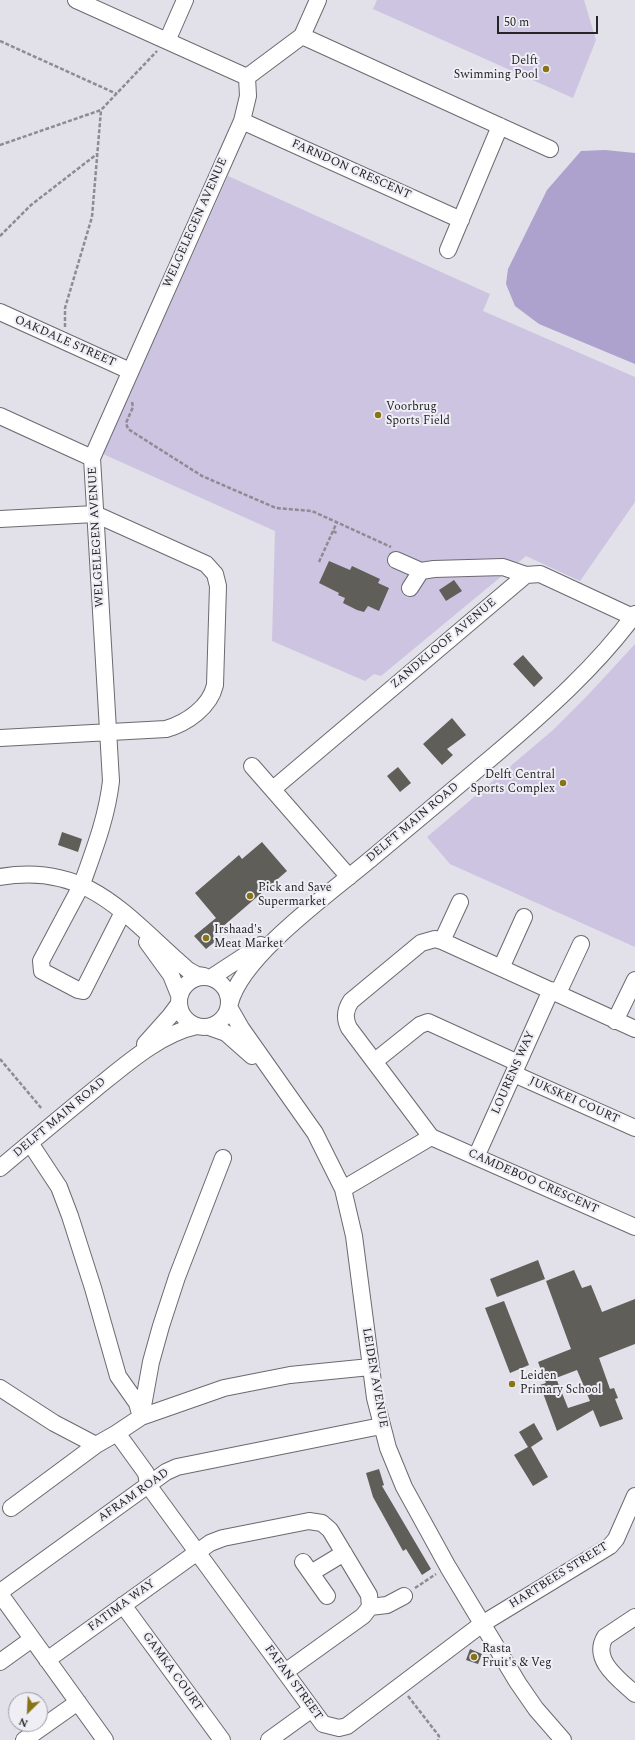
<!DOCTYPE html>
<html>
<head>
<meta charset="utf-8">
<style>
  body { margin:0 }
  #map { position:relative; width:635px; height:1740px; overflow:hidden; background:#e2e0e8; font-family:Spectral,serif }
  canvas { display:block }
  .north { position:absolute; left:8px; top:1692px; width:40px; height:40px; box-sizing:border-box; background:#efeef5; border:1px solid #9e9da3; border-radius:50%; rotate:204deg; font-size:11px; font-weight:700; line-height:16px; text-align:center; color:#252427 }
  .north::after { content:''; display:block; margin:auto; width:14px; height:18px; background:#887417; clip-path:polygon(50% 0,100% 100%,50% 72%,0 100%) }
  .scale { position:absolute; left:497px; top:16px; width:101px; height:18px; box-sizing:border-box; border:2px solid #252427; border-top:0; padding-left:5px; font-size:12px; line-height:14px; white-space:nowrap; color:#252427; -webkit-text-stroke:3px #efeef5; paint-order:stroke }
</style>
</head>
<body>
<div id="map">
<canvas width="635" height="1740"></canvas>
<div class="north">N</div>
<div class="scale">50 m</div>
</div>
<script>
const context = document.querySelector('canvas').getContext('2d');
context.lineJoin = 'round';
function fill(path, color) { context.fillStyle = color; context.fill(path, 'evenodd'); }
function trace(path, color, width, dash) { context.strokeStyle = color; context.lineWidth = width; context.lineCap = dash ? 'butt' : 'round'; context.setLineDash(dash || []); context.stroke(path); }
function write(font, color, halo, rows, align = 'center') {
  context.font = font + ' Spectral,serif'; context.lineWidth = 4; context.setLineDash([]); context.textBaseline = 'middle'; context.strokeStyle = halo; context.fillStyle = color; for (const [text, x, y, turn = 0] of rows) {
    context.save(); context.translate(x, y); context.rotate((+turn || 0) * Math.PI / 180); context.textAlign = isNaN(turn) ? turn : align; if (halo) context.strokeText(text, 0, 0); context.fillText(text, 0, 0); context.restore();
  }
}
fill(new Path2D(`
  M377,0H584L596,40L573,98L373,9Z
  M228,176L490,294L483,311L635,377V502L580,581L526,556L381,676L374,674L365,681L272,641L275,531L103,454Z
  M635,644V947L450,864L427,837L553,730L588,695Z`), '#ccc4e1');
fill(new Path2D(`
  M605,150L635,153V364L539,324L515,306L506,284L508,269L547,190L581,151Z`), '#ada1cd');
fill(new Path2D(`
  M329,561L350,570L352,566L380,579L378,583L389,588L379,611L368,606L364,612L357,610L343,603L345,598L338,595L339,593L319,583Z
  M454,580L462,591L446,601L439,590Z
  M523,655L543,678L534,687L513,664Z
  M452,718L466,735L447,749L453,755L442,765L423,744Z
  M398,767L411,783L400,792L387,776Z
  M62,832L82,839L78,852L58,845Z
  M262,842L287,871L213,935L217,940L206,949L194,936L216,918L195,893L239,855L242,859Z
  M538,1260L545,1279L497,1297L490,1279Z
  M574,1270L582,1288L591,1285L602,1312L635,1299V1344L599,1358L610,1389L614,1388L618,1398L615,1399L623,1419L600,1427L593,1410L557,1431L540,1385L546,1383L538,1362L571,1349L546,1281ZM577,1370L590,1401L568,1408L556,1378Z
  M504,1301L529,1365L510,1373L485,1308Z
  M534,1423L543,1439L531,1447L548,1477L533,1486L514,1455L528,1447L519,1432Z
  M379,1469L384,1485L382,1486L431,1569L422,1575L406,1549L403,1551L373,1497L366,1473Z
  M470,1649L482,1654L478,1664L466,1660Z`), '#5f5e58');
const minor = new Path2D(`
  M76,0L247,77
  M302,36L550,149
  M167,41L185,0
  M247,77L302,36L318,0
  M242,121L461,220
  M448,250L500,126
  M0,312L130,371
  M0,416L92,458
  M0,519L95,514L206,564L215,574L218,586L215,685C210,707 187,723 166,729L0,738
  M396,560L421,571
  M410,588L421,571L434,569L503,567L526,575
  M252,766L349,877
  M273,789L526,575L540,574L635,618
  M0,877C89,861 128,919 188,970L197,975L204,976
  M123,912L83,991L78,990L42,971L41,961L82,884C94,850 107,817 111,781L92,458L242,121L248,96L247,77
  M442,941L460,902
  M147,942L171,975L179,995
  M501,968L524,917
  M179 1002a25 25 0 1 1 50 0a25 25 0 1 1-50 0Z
  M212,977L261,945
  M558,993L581,944
  M230,1003C242,955 333,891 372,858C414,823 455,788 497,753C546,711 597,666 635,614
  M229,1007L241,1028L315,1133L343,1189L354,1236L375,1398L388,1448L404,1487L448,1567L518,1683L536,1709L563,1740
  M615,1021L635,980
  M209,1027L226,1033L252,1056
  M145,1044L170,1016L179,1004
  M375,1061L420,1025L428,1022L518,1063
  M514,1074L635,1128
  M431,1137L349,1028C344,1018 345,1010 351,1001L421,943L435,939L442,941L635,1029
  M30,1143L59,1187L70,1216L93,1288L118,1376L137,1403L141,1417
  M476,1157L551,990
  M0,1168C31,1142 62,1116 94,1090C124,1066 159,1034 197,1026
  M343,1189L431,1137L635,1227
  M0,1388L54,1423L96,1445
  M141,1417L151,1362L161,1326L177,1277L223,1158
  M117,1433L141,1417L224,1388L290,1375L370,1367
  M11,1508L96,1445L117,1433L146,1473L148,1485L323,1724L339,1728L347,1726L482,1624L610,1546L616,1539L635,1496
  M303,1562L327,1596
  M311,1573L344,1553
  M0,1592L166,1472L177,1467L381,1426
  M0,1594L105,1740
  M123,1605L222,1740
  M370,1607L387,1605L404,1596
  M635,1617L605,1637C591,1660 620,1680 635,1694
  M47,1660L210,1543L223,1538L309,1521L322,1523L330,1530L369,1595L370,1607L363,1616L285,1672
  M0,1662L32,1639
  M24,1740L78,1702
  M269,1740L312,1709`);
trace(minor, '#6b6a70', 18);
trace(new Path2D(`
  M0,41L117,94
  M0,145L101,110L157,51
  M0,236L31,205L97,154
  M65,327V308L92,217L101,110
  M132,402L133,407L126,423L128,429L202,476L276,508L312,511L391,547
  M333,531L337,533
  M319,562L337,522
  M0,1059L42,1109
  M415,1588L436,1574
  M408,1696L439,1736L438,1740`), '#8e8c92', 2.5, [4, 2]);
trace(minor, '#fff', 16);
for (const [x, y, r, color] of [
  [546,69,4,"#887417"],
  [378,415,4,"#887417"],
  [563,783,4,"#887417"],
  [250,896,4,"#887417"],
  [206,938,4,"#887417"],
  [512,1384,4,"#887417"],
  [474,1657,4,"#887417"]
]) { const dot = new Path2D(); dot.arc(x, y, r, 0, 2 * Math.PI); context.fillStyle = color; context.fill(dot); trace(dot, '#efeef5', 1.5); }
write('12px', '#252427', '#efeef5', [
  ["Delft",538,62,"right"],
  ["Swimming Pool",538,76,"right"],
  ["Voorbrug",386,408],
  ["Sports Field",386,422],
  ["Delft Central",555,776,"right"],
  ["Sports Complex",555,790,"right"],
  ["Pick and Save",258,889],
  ["Supermarket",258,903],
  ["Irshaad's",214,931],
  ["Meat Market",214,945],
  ["Leiden",520,1377],
  ["Primary School",520,1391],
  ["Rasta",482,1650],
  ["Fruit's & Veg",482,1664]
], 'left');
write('12px', '#252427', '#efeef5', [
  ["FARNDON CRESCENT",351,170,24],
  ["WELGELEGEN AVENUE",196,223,-66],
  ["OAKDALE STREET",65,342,24],
  ["WELGELEGEN AVENUE",97,537,-93],
  ["ZANDKLOOF AVENUE",444,644,-40],
  ["DELFT MAIN ROAD",413,823,-40],
  ["LOURENS WAY",514,1073,-66],
  ["JUKSKEI COURT",574,1101,24],
  ["DELFT MAIN ROAD",60,1118,-40],
  ["CAMDEBOO CRESCENT",533,1182,24],
  ["LEIDEN AVENUE",374,1378,80],
  ["AFRAM ROAD",134,1496,-35],
  ["HARTBEES STREET",559,1576,-32],
  ["FATIMA WAY",122,1606,-36],
  ["GAMKA COURT",172,1672,54],
  ["FAFAN STREET",293,1683,54]
]);
</script>
</body>
</html>
